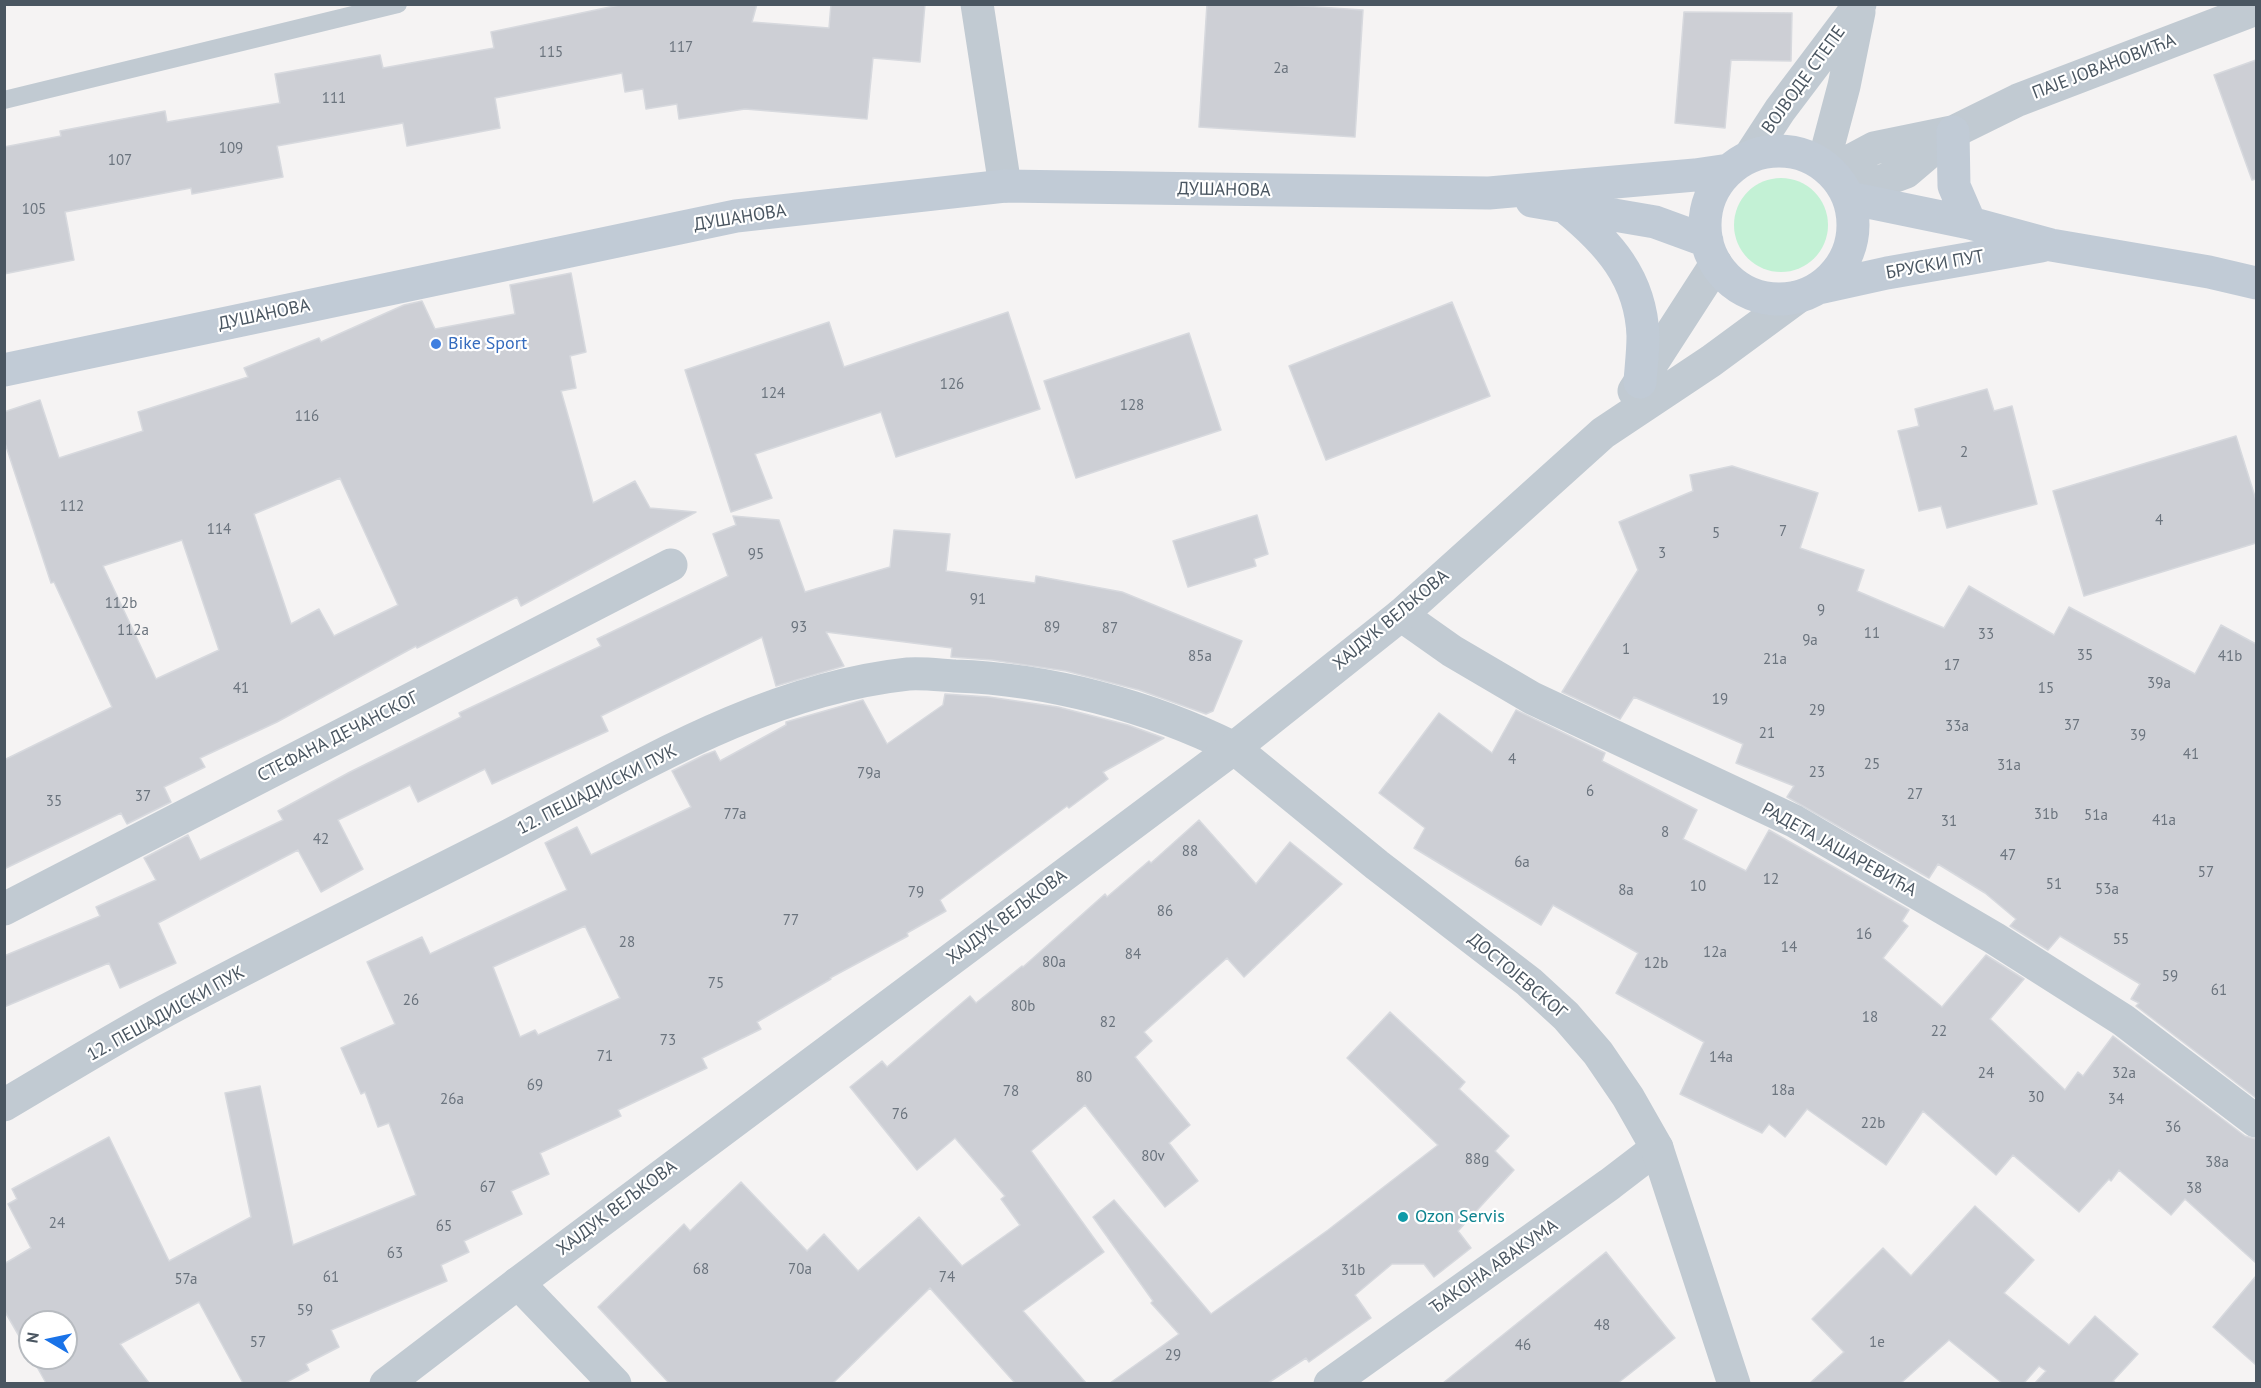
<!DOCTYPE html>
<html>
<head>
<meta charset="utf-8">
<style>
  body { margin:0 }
  #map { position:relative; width:2261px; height:1388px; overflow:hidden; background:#f5f3f3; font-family:"PT Sans",sans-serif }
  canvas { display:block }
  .frame { position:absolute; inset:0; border:6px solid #4a5661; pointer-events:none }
  .north { position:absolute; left:18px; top:1310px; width:60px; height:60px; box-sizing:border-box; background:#fff; border:2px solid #b7bbc0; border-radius:50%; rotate:279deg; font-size:16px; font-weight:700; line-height:24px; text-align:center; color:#4a5661 }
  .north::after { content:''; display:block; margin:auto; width:21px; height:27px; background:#1a73e8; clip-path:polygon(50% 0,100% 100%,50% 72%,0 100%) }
</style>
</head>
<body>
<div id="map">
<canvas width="2261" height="1388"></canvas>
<div class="frame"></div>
<div class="north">N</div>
</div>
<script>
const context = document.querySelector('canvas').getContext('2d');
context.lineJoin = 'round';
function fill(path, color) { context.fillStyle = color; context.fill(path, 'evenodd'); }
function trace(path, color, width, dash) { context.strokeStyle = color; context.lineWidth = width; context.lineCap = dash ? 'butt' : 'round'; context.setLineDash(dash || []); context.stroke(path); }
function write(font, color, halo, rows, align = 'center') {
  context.font = font + ' "PT Sans",sans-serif'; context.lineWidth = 4.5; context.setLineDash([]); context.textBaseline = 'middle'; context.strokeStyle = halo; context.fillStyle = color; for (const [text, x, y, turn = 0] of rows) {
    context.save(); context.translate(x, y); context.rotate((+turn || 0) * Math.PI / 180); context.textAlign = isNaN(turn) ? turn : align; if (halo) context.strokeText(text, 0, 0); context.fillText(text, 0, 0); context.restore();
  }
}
fill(new Path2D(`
  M1734 225a47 47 0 1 1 94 0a47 47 0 1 1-94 0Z`), '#c3f1d5');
const building = new Path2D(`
  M624,4H757L752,22L829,28L831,4H925L920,62L873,58L867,119L745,109L679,119L677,104L646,109L643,89L625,92L622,73L495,98L500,128L407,146L403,123L277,146L283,177L192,194L191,188L65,212L74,260L4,274V147L61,136L60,131L165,111L167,122L280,103L275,74L380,55L383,68L494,48L491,32Z
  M1207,4H1272L1363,10L1355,137L1199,127Z
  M1684,12L1792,13L1791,61L1731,60L1725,128L1675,123Z
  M2256,60V179L2252,180L2214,75Z
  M571,273L586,352L570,356L576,388L561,391L593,503L635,481L650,508L696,512L521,606L517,597L417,648L416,646L277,722L200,758L205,767L164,787L171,802L127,824L121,813L4,869V760L112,707L54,582L51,583L4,440V412L40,400L59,458L143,431L138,412L248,377L244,368L319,338L321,342L404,305L422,301L435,329L515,314L510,285ZM340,478L398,605L334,636L319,609L291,624L254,514ZM182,540L219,650L156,679L103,566Z
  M1452,302L1490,396L1326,460L1289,366Z
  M1008,312L1040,409L896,457L881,412L755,454L772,498L731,512L685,370L829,322L844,367Z
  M1189,333L1221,430L1076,478L1044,381Z
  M1987,389L1994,411L2012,406L2037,504L1947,528L1941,506L1919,511L1898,431L1919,426L1915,409Z
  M2236,436L2256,500V543L2084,596L2053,491Z
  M1732,466L1818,493L1800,548L1864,570L1857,591L1944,628L1969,586L2054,635L2069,607L2195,674L2221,625L2256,644V1098L2136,1006L2139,1003L2131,999L2140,984L2060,936L2048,950L2010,926L2016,919L1985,893L1938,864L1929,878L1787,797L1794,786L1736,763L1743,744L1634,697L1620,719L1562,692L1638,570L1619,522L1693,491L1690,475Z
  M1257,515L1268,554L1254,559L1256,566L1188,587L1173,541Z
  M733,516L779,520L805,592L890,567L894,530L950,534L946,571L1035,583L1036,576L1122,592L1242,641L1213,711L1206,714L1139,690L1066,671L992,660L951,657L952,648L826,632L844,666L776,686L762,637L601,716L608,731L492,784L485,769L418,802L410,785L338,820L363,869L321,892L298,850L158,923L176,963L120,988L109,963L4,1007V956L100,916L96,907L156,880L144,858L188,835L200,860L283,820L278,811L350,772L461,717L459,713L601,646L597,639L728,576L713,534L736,525Z
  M945,694L989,697L1058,707L1128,725L1164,738L1103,772L1108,779L1069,808L1067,806L940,900L946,911L907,933L908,936L830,978L831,979L757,1022L761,1029L702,1058L707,1068L618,1110L621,1116L540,1153L549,1174L511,1191L522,1214L464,1241L469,1252L441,1265L447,1281L331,1330L339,1347L306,1364L309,1370L285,1383H243L199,1302L120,1344L149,1383H46L32,1358H66V1322H30V1355L4,1310V1264L31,1248L8,1204L17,1199L12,1189L109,1137L169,1261L251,1217L225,1093L260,1086L293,1245L416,1195L389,1123L378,1127L365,1092L361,1094L341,1048L395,1024L367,962L422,937L430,954L567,890L545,843L577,827L591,855L691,807L672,771L704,755L715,751L720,761L786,725V722L863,700L887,744L943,705ZM585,926L620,998L538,1035L535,1030L520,1037L493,967Z
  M1516,710L1605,753L1602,761L1697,810L1683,839L1746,871L1769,830L1909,910L1902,921L1908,926L1883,958L1942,1007L1986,955L2024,979L1990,1019L2065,1090L2078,1072L2083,1076L2113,1036L2245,1136L2256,1139V1263L2185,1199L2171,1215L2119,1170L2111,1181L2109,1179L2079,1212L2013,1155L1996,1175L1923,1111L1886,1165L1807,1109L1785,1137L1769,1124L1762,1133L1680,1094L1704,1042L1616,993L1638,953L1553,905L1541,925L1414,848L1425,828L1379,793L1439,713L1492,753Z
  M1199,820L1256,884L1290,842L1342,884L1244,977L1227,958L1144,1032L1152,1041L1135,1057L1190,1125L1169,1143L1198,1181L1165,1207L1085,1105L1031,1151L1104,1252L1023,1311L1086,1383H1015L930,1288L833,1383H669L598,1307L684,1224L690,1231L741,1182L807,1251L824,1234L858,1271L919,1217L962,1266L1020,1225L1001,1199L1005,1196L955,1138L917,1170L850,1087L882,1061L887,1067L970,996L976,1003L1022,966L1023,967L1105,894L1107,897L1149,861L1151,863Z
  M1390,1012L1465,1082L1459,1089L1509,1136L1495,1151L1514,1170L1458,1231L1471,1248L1434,1277L1424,1264H1392L1355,1295L1371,1318L1309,1362L1306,1358L1268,1383H1110L1179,1334L1151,1303L1153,1301L1093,1217L1114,1200L1211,1314L1328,1230L1438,1145L1347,1058Z
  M1975,1206L2034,1260L2004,1293L2069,1345L2095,1316L2138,1354L2113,1381L2116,1383H2035L2046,1371L2039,1366L2024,1383H2002L1949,1340L1901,1383H1810L1844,1352L1812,1319L1883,1248L1911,1276Z
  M1606,1252L1675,1338L1618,1383H1443Z
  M2256,1276V1365L2213,1327Z`);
fill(building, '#cdcfd5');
trace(building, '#d7d9de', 1.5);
trace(new Path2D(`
  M4,100L398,4`), '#c1cad2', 18);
trace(new Path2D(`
  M977,4L1005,186
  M1750,156L1780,110L1860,4
  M1823,165L1844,86L1859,12
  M1831,171L1874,148L1952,132
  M1844,188L1882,181L1906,172L1953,132L2018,100L2256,9
  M1401,615L1452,651L1532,698L1794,821L1994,938L2123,1020L2256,1121
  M4,909L671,565
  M4,1105C55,1075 105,1044 156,1016C268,955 384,899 498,841C628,774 759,690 908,674C923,673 939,675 955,676C1048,679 1150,706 1234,748
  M518,1283L615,1384
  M1330,1384L1610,1184L1657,1148`), '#c1cad2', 33);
trace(new Path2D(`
  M1634,391L1716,264
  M1234,748L1377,865L1529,982L1566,1016L1598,1053L1628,1097L1657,1148L1734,1384
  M386,1384L518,1283L1234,748L1401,615L1603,433L1711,361L1798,297`), '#c1cad2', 33);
trace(new Path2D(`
  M1953,132L1954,186L1970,223
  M1705 225a74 74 0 1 1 148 0a74 74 0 1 1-148 0Z
  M1849,198L1970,223L2051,245L2209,272L2256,283
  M1532,201L1655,222L1707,241
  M1565,207C1608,242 1641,278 1643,336C1643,352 1641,367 1640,382
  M1819,288L1887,273L2041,246
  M4,370L736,216L1005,186L1489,193L1695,175L1729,170`), '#c1cbd6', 33);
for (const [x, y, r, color] of [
  [436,344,6,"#3f7fe0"],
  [1403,1217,6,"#0f9aa8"]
]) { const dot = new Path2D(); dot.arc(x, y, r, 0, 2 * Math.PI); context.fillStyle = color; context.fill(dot); trace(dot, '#fff', 2); }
write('15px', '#6b747e', null, [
  ["117",681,48],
  ["115",551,53],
  ["2a",1281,69],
  ["111",334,99],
  ["109",231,149],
  ["107",120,161],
  ["105",34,210],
  ["126",952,385],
  ["124",773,394],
  ["128",1132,406],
  ["116",307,417],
  ["2",1964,453],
  ["112",72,507],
  ["4",2159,521],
  ["114",219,530],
  ["7",1783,532],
  ["5",1716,534],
  ["3",1662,554],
  ["95",756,555],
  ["91",978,600],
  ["112b",121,604],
  ["9",1821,611],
  ["93",799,628],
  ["89",1052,628],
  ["87",1110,629],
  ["112a",133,631],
  ["11",1872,634],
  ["33",1986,635],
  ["9a",1810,641],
  ["1",1626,650],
  ["35",2085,656],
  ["85a",1200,657],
  ["41b",2230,657],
  ["21a",1775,660],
  ["17",1952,666],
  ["39a",2159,684],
  ["41",241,689],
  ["15",2046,689],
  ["19",1720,700],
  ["29",1817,711],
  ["37",2072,726],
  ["33a",1957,727],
  ["21",1767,734],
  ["39",2138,736],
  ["41",2191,755],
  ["4",1512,760],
  ["25",1872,765],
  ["31a",2009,766],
  ["23",1817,773],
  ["79a",869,774],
  ["6",1590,792],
  ["27",1915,795],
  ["37",143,797],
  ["35",54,802],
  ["77a",735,815],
  ["31b",2046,815],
  ["51a",2096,816],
  ["41a",2164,821],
  ["31",1949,822],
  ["8",1665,833],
  ["42",321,840],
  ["88",1190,852],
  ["47",2008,856],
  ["6a",1522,863],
  ["57",2206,873],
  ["12",1771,880],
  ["51",2054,885],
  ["10",1698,887],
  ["53a",2107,890],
  ["8a",1626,891],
  ["79",916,893],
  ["86",1165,912],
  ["77",791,921],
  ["16",1864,935],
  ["55",2121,940],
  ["28",627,943],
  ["14",1789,948],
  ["12a",1715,953],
  ["84",1133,955],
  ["80a",1054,963],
  ["12b",1656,964],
  ["59",2170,977],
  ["75",716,984],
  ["61",2219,991],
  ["26",411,1001],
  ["80b",1023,1007],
  ["18",1870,1018],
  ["82",1108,1023],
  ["22",1939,1032],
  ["73",668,1041],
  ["71",605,1057],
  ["14a",1721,1058],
  ["24",1986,1074],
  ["32a",2124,1074],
  ["80",1084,1078],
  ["69",535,1086],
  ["18a",1783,1091],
  ["78",1011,1092],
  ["30",2036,1098],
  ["26a",452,1100],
  ["34",2116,1100],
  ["76",900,1115],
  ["22b",1873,1124],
  ["36",2173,1128],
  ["80v",1153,1157],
  ["88g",1477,1160],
  ["38a",2217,1163],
  ["67",488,1188],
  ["38",2194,1189],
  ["24",57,1224],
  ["65",444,1227],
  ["63",395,1254],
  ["68",701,1270],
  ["70a",800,1270],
  ["31b",1353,1271],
  ["61",331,1278],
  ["74",947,1278],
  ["57a",186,1280],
  ["59",305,1311],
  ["48",1602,1326],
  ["57",258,1343],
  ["1e",1877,1343],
  ["46",1523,1346],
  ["29",1173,1356]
]);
write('18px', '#4a5661', '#fff', [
  ["ПАЈЕ ЈОВАНОВИЋА",2104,67,-21],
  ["ВОЈВОДЕ СТЕПЕ",1804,80,-54],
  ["ДУШАНОВА",1224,190,1],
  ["ДУШАНОВА",740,218,-9],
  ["БРУСКИ ПУТ",1935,265,-10],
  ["ДУШАНОВА",264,315,-12],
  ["ХАЈДУК ВЕЉКОВА",1391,620,-40],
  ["СТЕФАНА ДЕЧАНСКОГ",338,737,-27],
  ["12. ПЕШАДИЈСКИ ПУК",597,790,-27],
  ["РАДЕТА ЈАШАРЕВИЋА",1839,850,29],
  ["ХАЈДУК ВЕЉКОВА",1007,917,-37],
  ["ДОСТОЈЕВСКОГ",1517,976,40],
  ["12. ПЕШАДИЈСКИ ПУК",166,1014,-29],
  ["ХАЈДУК ВЕЉКОВА",617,1208,-37],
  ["ЂАКОНА АВАКУМА",1494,1267,-35]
]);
write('18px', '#366cbe', '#fff', [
  ["Bike Sport",448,344]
], 'left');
write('18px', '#0d838f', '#fff', [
  ["Ozon Servis",1415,1217]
], 'left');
</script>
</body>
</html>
